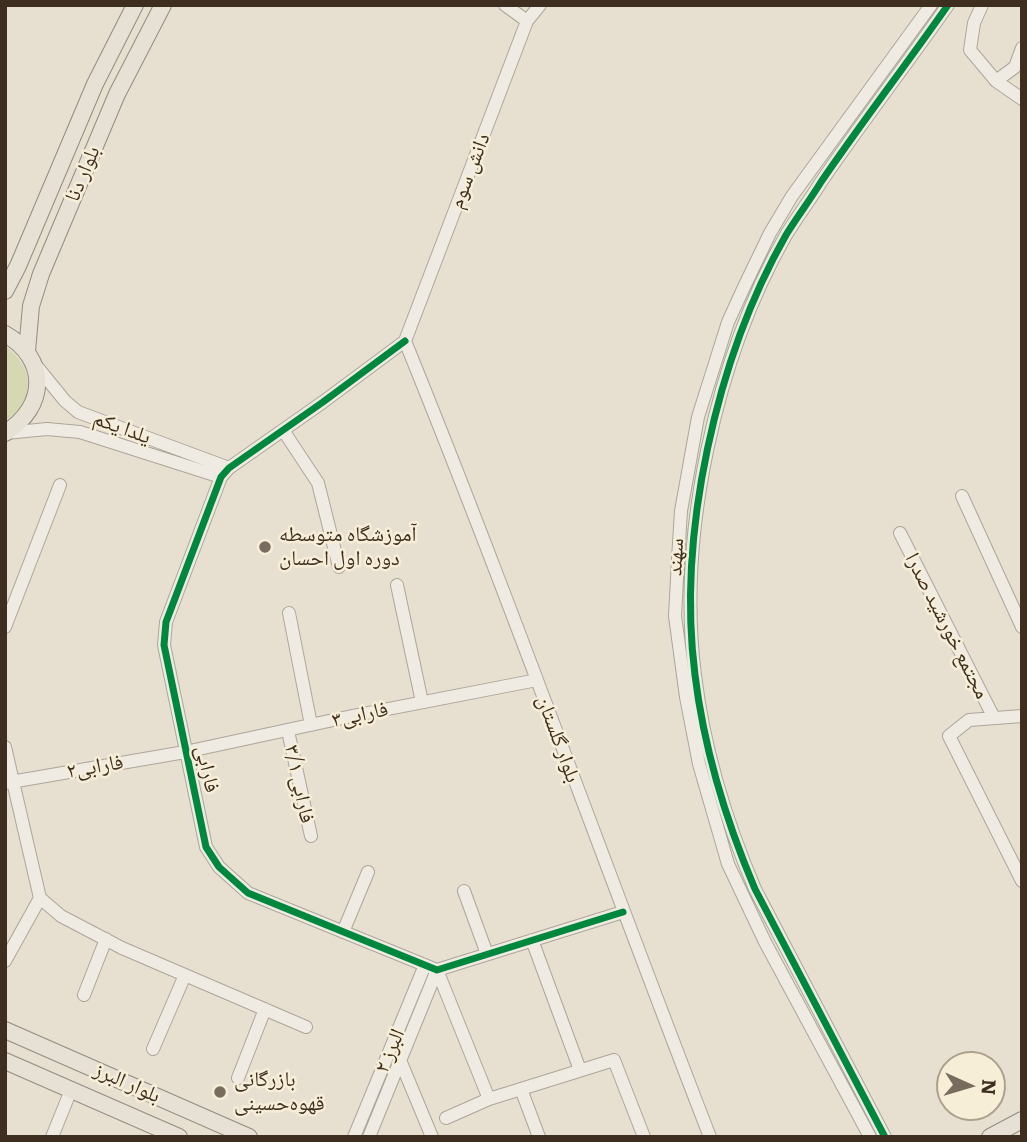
<!DOCTYPE html>
<html>
<head>
<meta charset="utf-8">
<style>
  body { margin:0 }
  #map { position:relative; width:1027px; height:1142px; overflow:hidden; background:#e7e0d1; font-family:Literata,serif }
  canvas { display:block }
  .frame { position:absolute; inset:0; border:7px solid #3d2e20; pointer-events:none }
  .north { position:absolute; left:936px; top:1051px; width:70px; height:70px; box-sizing:border-box; background:#f7eed8; border:2px solid #ada18e; border-radius:50%; rotate:94deg; font-size:19px; font-weight:700; line-height:28px; text-align:center; color:#3d2e20 }
  .north::after { content:''; display:block; margin:auto; width:24px; height:32px; background:#786c5e; clip-path:polygon(50% 0,100% 100%,50% 72%,0 100%) }
</style>
</head>
<body>
<div id="map">
<canvas width="1027" height="1142"></canvas>
<div class="frame"></div>
<div class="north">N</div>
</div>
<script>
const context = document.querySelector('canvas').getContext('2d');
context.lineJoin = 'round';
function fill(path, color) { context.fillStyle = color; context.fill(path, 'evenodd'); }
function trace(path, color, width, dash) { context.strokeStyle = color; context.lineWidth = width; context.lineCap = dash ? 'butt' : 'round'; context.setLineDash(dash || []); context.stroke(path); }
function write(font, color, halo, rows, align = 'center') {
  context.font = font + ' Literata,"Noto Naskh Arabic",serif'; context.lineWidth = 5; context.setLineDash([]); context.textBaseline = 'middle'; context.strokeStyle = halo; context.fillStyle = color; for (const [text, x, y, turn = 0] of rows) {
    context.save(); context.translate(x, y); context.rotate((+turn || 0) * Math.PI / 180); context.textAlign = isNaN(turn) ? turn : align; if (halo) context.strokeText(text, 0, 0); context.fillText(text, 0, 0); context.restore();
  }
}
fill(new Path2D(`
  M5,346C34,366 37,401 5,421Z`), '#d6d7b3');
const minor = new Path2D(`
  M505,5L527,21
  M982,5L974,23L970,50L996,81L1022,99
  M996,81L1015,67L1022,48
  M405,341L323,402L229,468L221,477L166,622L164,645L206,847L219,867L248,893L437,970L623,912
  M405,341C512,604 607,872 710,1137
  M405,341L527,21L540,5
  M34,363L65,401L78,412L229,468
  M283,430L318,483L339,567
  M6,433L47,429L80,432L221,477
  M962,496L1022,627
  M900,533L994,718
  M397,585L422,702
  M289,613L311,725
  M5,627L60,485
  M1022,716L969,720L949,736L1022,881
  M288,731L311,836
  M5,747L40,898L61,916L122,948L306,1027
  M5,783L185,752L352,716L537,680
  M464,891L487,954
  M343,932L368,872
  M532,940L580,1070
  M5,961L40,898
  M437,970L489,1099L614,1060L644,1137
  M84,995L106,939
  M153,1049L185,975
  M400,1060L432,1137
  M238,1078L265,1009
  M521,1089L539,1137
  M446,1118L489,1099
  M52,1137L71,1090
  M354,1137L425,965
  M369,1137L437,970
  M870,1137L765,942L728,864L699,764L686,697L675,616L678,559L681,511L698,417L728,322L744,287L770,233L792,196L931,5
  M885,1137L755,889C726,821 704,749 695,675C677,535 716,358 786,235C797,217 810,200 821,182C862,122 906,65 948,5`);
const major = new Path2D(`
  M5,291L18,266L95,84L135,5
  M5,334C49,359 47,407 5,433
  M27,351L31,306L41,274L117,94L163,5
  M5,1030L249,1137
  M5,1061L179,1137
  M990,1137L1022,1120`);
trace(minor, '#ada599', 14);
trace(major, '#928b80', 18);
trace(minor, '#efebe3', 12);
trace(major, '#e6e1d4', 16);
trace(new Path2D(`
  M405,341L323,402L229,468L221,477L166,622L164,645L206,847L219,867L248,893L437,970L623,912
  M885,1137L755,889C726,821 704,749 695,675C677,535 716,358 786,235C797,217 810,200 821,182C862,122 906,65 948,5`), '#00873e', 7);
for (const [x, y, r, color] of [
  [265,547,7,"#786c5e"],
  [220,1092,7,"#786c5e"]
]) { const dot = new Path2D(); dot.arc(x, y, r, 0, 2 * Math.PI); context.fillStyle = color; context.fill(dot); trace(dot, '#f7eed8', 2.5); }
write('21px', '#3d2e20', '#f7eed8', [
  ["دانش سوم",470,171,-69],
  ["بلوار دنا",83,174,-67],
  ["یلدا یکم",122,428,20],
  ["سهند",676,557,-87],
  ["مجتمع خورشید صدرا",947,626,63],
  ["فارابی۳",360,715,-12],
  ["بلوار گلستان",558,739,70],
  ["فارابی۲",95,767,-10],
  ["فارابی",207,769,77],
  ["فارابی ۳/۱",299,784,78],
  ["البرز ۲",390,1051,-67],
  ["بلوار البرز",127,1083,24]
]);
write('21px', '#3d2e20', '#f7eed8', [
  ["آموزشگاه متوسطه",279,535],
  ["دوره اول احسان",279,559],
  ["بازرگانی",234,1080],
  ["قهوه‌حسینی",234,1104]
], 'left');
</script>
</body>
</html>
